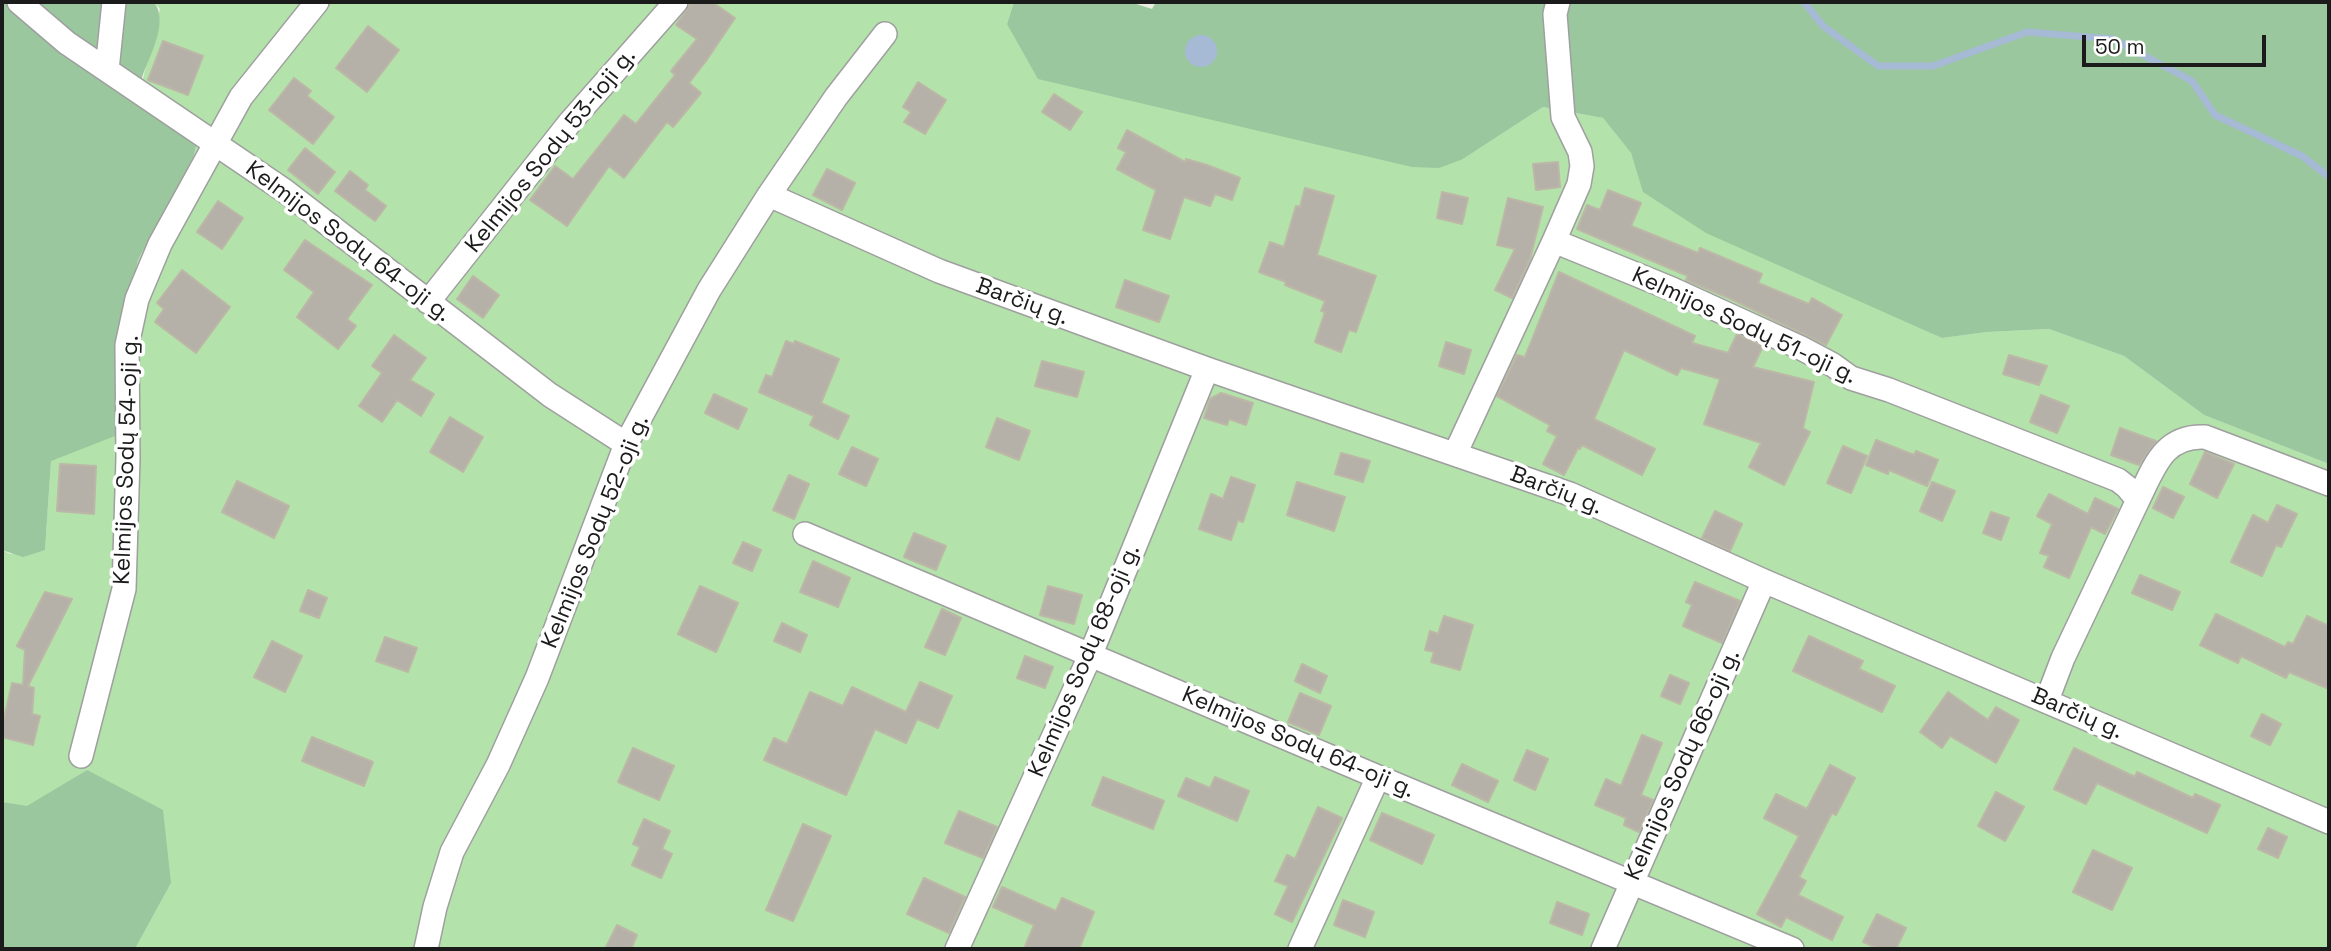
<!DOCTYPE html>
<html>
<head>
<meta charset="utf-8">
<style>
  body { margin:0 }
  #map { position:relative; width:2331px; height:951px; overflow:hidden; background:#ebece2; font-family:"Space Grotesk",sans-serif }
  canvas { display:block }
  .frame { position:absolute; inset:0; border:4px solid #1b1b1b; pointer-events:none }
  .scale { position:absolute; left:2082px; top:35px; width:184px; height:32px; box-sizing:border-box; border:4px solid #1b1b1b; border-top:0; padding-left:9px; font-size:21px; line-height:24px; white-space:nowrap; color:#1b1b1b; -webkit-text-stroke:5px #fff; paint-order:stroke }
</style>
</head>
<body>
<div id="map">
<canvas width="2331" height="951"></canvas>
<div class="frame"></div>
<div class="scale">50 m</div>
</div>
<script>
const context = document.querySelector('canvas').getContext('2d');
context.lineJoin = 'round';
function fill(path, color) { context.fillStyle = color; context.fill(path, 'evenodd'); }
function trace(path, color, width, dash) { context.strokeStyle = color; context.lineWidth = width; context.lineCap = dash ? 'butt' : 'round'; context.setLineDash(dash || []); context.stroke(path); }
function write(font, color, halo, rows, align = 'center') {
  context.font = font + ' "Space Grotesk",sans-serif'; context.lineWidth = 7; context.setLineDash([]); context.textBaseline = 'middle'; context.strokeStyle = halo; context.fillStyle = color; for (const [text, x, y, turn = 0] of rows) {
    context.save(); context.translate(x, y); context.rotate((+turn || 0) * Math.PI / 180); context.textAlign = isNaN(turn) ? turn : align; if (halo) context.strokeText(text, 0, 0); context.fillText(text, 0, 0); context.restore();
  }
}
fill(new Path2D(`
  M154,2H1014L1007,24L1463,159L1543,107L1603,118L1631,153L1644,192L1942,338L1987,332L2049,329L2124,356L2204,415L2329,464V949H135L171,883L87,770L27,807L2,802V550L10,554L45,550L51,460L120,346L138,260L193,158L203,121L142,83L160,9Z`), '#b3e2ab');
fill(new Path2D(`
  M2,2H154C169,22 150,55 142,77V83L203,121L193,158L138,260L120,346L115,436L51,461L45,550L23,557L2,550Z
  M1014,2H1130L1152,9L1156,2L1541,4L1548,2H2329V464L2204,415L2124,356L2049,329L1987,332L1942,338L1706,233L1643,192L1631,153L1603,118L1543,107L1463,159L1439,168L1412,167L1038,79L1007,24Z
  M87,770L163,810L171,883L135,949H2V802L27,806Z`), '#9ac79d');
fill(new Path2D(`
  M1185 51a16 16 0 1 1 32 0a16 16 0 1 1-32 0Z`), '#a6bad6');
trace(new Path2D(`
  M1804,2L1823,26L1878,66H1933L2027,32L2113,39L2192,81L2215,115L2302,156L2329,177`), '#a6bad6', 7);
const building = new Path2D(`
  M692,2H712L735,18L706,61L689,83L701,93L673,127L667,122L624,178L609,166L567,226L530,200L555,166L573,179L624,115L636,124L675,75L671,71L697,39L676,25Z
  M368,26L399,50L367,92L336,68Z
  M163,41L203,56L188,95L148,80Z
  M294,78L311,91L307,96L334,117L313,144L269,110Z
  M918,82L946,100L925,134L904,122L911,112L903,107Z
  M1054,94L1082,112L1070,130L1042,112Z
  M1127,130L1185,162L1186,159L1207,165L1240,178L1232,200L1215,194L1210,206L1184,197L1170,239L1143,230L1156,190L1117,169L1126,152L1118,148Z
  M305,148L335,172L318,194L288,170Z
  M1558,162L1560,187L1536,190L1533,164Z
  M827,169L855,183L842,210L813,195Z
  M350,171L368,185L365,190L386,206L375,221L335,191Z
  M1305,188L1334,196L1317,255L1376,276L1356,332L1349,330L1341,352L1315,342L1325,312L1321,311L1325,301L1285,285L1286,282L1259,272L1270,242L1284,247L1296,206L1300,207Z
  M1608,190L1641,203L1631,226L1698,253L1700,248L1762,274L1758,283L1809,304L1812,298L1842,315L1826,345L1731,299L1686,280L1688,276L1577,229L1587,205L1600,210Z
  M1442,192L1468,198L1462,224L1437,218Z
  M1508,198L1543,207L1530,259L1512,298L1495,290L1515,249L1497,245Z
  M218,201L243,218L222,249L197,232Z
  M305,240L372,285L347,319L356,326L338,349L297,317L314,292L284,270Z
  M182,270L230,307L196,353L155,322L164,309L157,303Z
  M1559,272L1695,336L1692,343L1728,353L1737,334L1763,346L1753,367L1814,382L1803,428L1810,432L1784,485L1749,467L1761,443L1704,424L1720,379L1681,368L1677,375L1624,350L1594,419L1655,449L1642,475L1582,445L1580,449L1578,448L1564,475L1543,464L1557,436L1547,431L1550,425L1497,396L1517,355L1525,357Z
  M473,276L499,295L483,318L457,299Z
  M1125,280L1169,296L1159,322L1116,307Z
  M394,335L426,358L410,380L434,394L421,416L397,400L382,422L359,406L382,373L372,366Z
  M786,341L794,344L795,341L839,359L821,403L849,416L838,439L810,425L814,416L759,392L766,375L772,377Z
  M1446,342L1471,350L1464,374L1439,366Z
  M2009,355L2047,366L2039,385L2003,374Z
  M1042,361L1084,372L1077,397L1035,386Z
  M1221,393L1253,403L1246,425L1229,419L1227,425L1204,418L1210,399Z
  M714,394L747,409L738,429L705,413Z
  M2041,395L2069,406L2057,433L2030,422Z
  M450,417L483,437L463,472L430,452Z
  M997,418L1030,431L1019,460L986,447Z
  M2120,428L2156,441L2139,465L2111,455Z
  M1876,440L1914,455L1916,451L1938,460L1927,486L1889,470L1888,474L1866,465Z
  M1843,446L1867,456L1851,493L1827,483Z
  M852,447L878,459L866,486L839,474Z
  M2205,452L2234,464L2217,498L2190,484Z
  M1341,453L1370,461L1363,482L1335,474Z
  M60,464L96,466L94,514L57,511Z
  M789,475L809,484L794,519L773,510Z
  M1231,477L1255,485L1243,522L1238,520L1231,540L1199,529L1211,494L1223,499Z
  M237,481L289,506L274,538L222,512Z
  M1297,482L1345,497L1334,531L1287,515Z
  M1932,482L1955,491L1942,521L1920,511Z
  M2163,487L2184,497L2173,518L2153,508Z
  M2049,494L2088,514L2095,498L2118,509L2105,534L2091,527L2069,578L2044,567L2049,556L2040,553L2052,524L2037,516Z
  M2277,505L2297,514L2281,547L2276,545L2262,576L2231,562L2253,515L2268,523Z
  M1715,511L1742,524L1730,551L1702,538Z
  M1991,512L2009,518L2001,540L1983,533Z
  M914,533L946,546L936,570L904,557Z
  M743,542L761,550L752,571L733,563Z
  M813,561L850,578L838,607L800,592Z
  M2140,575L2180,592L2172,610L2132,593Z
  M1695,582L1740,601L1722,643L1683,626L1692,605L1686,602Z
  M700,586L738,603L716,652L678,634Z
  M1048,586L1082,595L1074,624L1040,615Z
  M308,590L327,598L319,618L300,611Z
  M45,592L72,599L28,686L34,688L32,714L40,716L33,745L2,737V728L12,683L23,685L25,650L17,646Z
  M942,609L961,618L945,655L925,647Z
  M2216,614L2285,647L2288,642L2293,644L2307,616L2329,626V689L2289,672L2286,678L2241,656L2238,663L2200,645Z
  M1444,616L1473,625L1460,670L1431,662L1434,652L1425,650L1430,631L1438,634Z
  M782,623L807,635L800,652L774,641Z
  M1809,636L1863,661L1859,669L1895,686L1882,712L1793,671Z
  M385,637L417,648L408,672L376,661Z
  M272,641L302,656L285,692L254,677Z
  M1025,656L1053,667L1045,688L1017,678Z
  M1302,664L1327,676L1320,693L1295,681Z
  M1670,675L1689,683L1680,704L1661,696Z
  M920,682L952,696L938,728L917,719L906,743L875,729L846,795L764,760L774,738L787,744L810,692L843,706L852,687L906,712Z
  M1948,692L1988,720L1996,707L2019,720L1996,763L1950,736L1942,748L1920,732Z
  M1300,693L1331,706L1319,735L1288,722Z
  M2262,714L2281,724L2270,745L2251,736Z
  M1642,735L1662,743L1641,795L1653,800L1639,832L1624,825L1626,818L1595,805L1606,779L1621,786Z
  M312,737L373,762L364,786L302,761Z
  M633,748L674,766L659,800L618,782Z
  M2074,748L2135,777L2137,772L2193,798L2195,794L2220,805L2207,833L2097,783L2086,804L2054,789Z
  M1527,750L1548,759L1535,790L1514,780Z
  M1462,764L1498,781L1488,802L1452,785Z
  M1830,765L1855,778L1836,815L1832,813L1799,877L1806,881L1798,895L1843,917L1832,940L1786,917L1781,927L1757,914L1799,836L1764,818L1776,794L1807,809Z
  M1103,777L1164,801L1153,829L1092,805Z
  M1215,777L1249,791L1237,821L1178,796L1186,778L1210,788Z
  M1996,792L2024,807L2005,841L1978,826Z
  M1318,807L1342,818L1292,922L1275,914L1288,886L1275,881L1287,855L1295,859Z
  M959,811L997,827L983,858L945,843Z
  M1382,813L1434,835L1422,864L1370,840Z
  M644,819L670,831L662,849L672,854L661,878L632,865L640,847L633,844Z
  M803,824L831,836L793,921L766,910Z
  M2268,828L2287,837L2278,858L2258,849Z
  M2093,850L2132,868L2112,910L2073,892Z
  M924,878L965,897L949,933L907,914Z
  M1002,887L1056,911L1062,898L1094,912L1079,949H1024L1034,925L993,907Z
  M1343,900L1374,912L1365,937L1334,925Z
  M1557,902L1589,914L1582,935L1550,923Z
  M1877,914L1906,928L1896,949H1879L1863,942Z
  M617,925L637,935L631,949H605Z`);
fill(building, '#b5b1a8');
trace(building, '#bcb7a6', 2);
const minor = new Path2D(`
  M19,2L67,43L285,191L550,395L626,444
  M1558,2L1555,14L1563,117L1580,152L1582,166L1579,184L1554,241L1672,289L1801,348L1833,365L1851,378L1889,390L2118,480L2127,487L2138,500C2154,468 2163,435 2205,437L2329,484
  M107,70L114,2
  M769,195L939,271L1207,369L1570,494L1764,581L2329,822
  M428,302L571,121L676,2
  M1455,454L1554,241
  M805,534L1378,777L1792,949
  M2047,700L2063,658L2138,500
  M81,756L124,589L128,458L127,345L137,299L160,244L241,97L317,2
  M426,949L435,907L452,852L498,765L537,678L626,444L709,290L769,195L836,97L885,34
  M957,949L1090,656L1207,369
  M1300,949L1378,777
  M1603,949L1764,581`);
trace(minor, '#9f9f9f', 26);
trace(minor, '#fff', 23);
write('23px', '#1b1b1b', '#fff', [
  ["Kelmijos Sodų 53-ioji g.",551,151,-51],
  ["Kelmijos Sodų 64-oji g.",348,242,37],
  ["Barčių g.",1022,302,20],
  ["Kelmijos Sodų 51-oji g.",1744,326,25],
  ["Kelmijos Sodų 54-oji g.",127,460,-88],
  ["Barčių g.",1556,491,21],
  ["Kelmijos Sodų 52-oji g.",596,532,-68],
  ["Kelmijos Sodų 68-oji g.",1085,661,-67],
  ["Barčių g.",2077,714,23],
  ["Kelmijos Sodų 64-oji g.",1298,743,23],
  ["Kelmijos Sodų 66-oji g.",1683,765,-66]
]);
</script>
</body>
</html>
